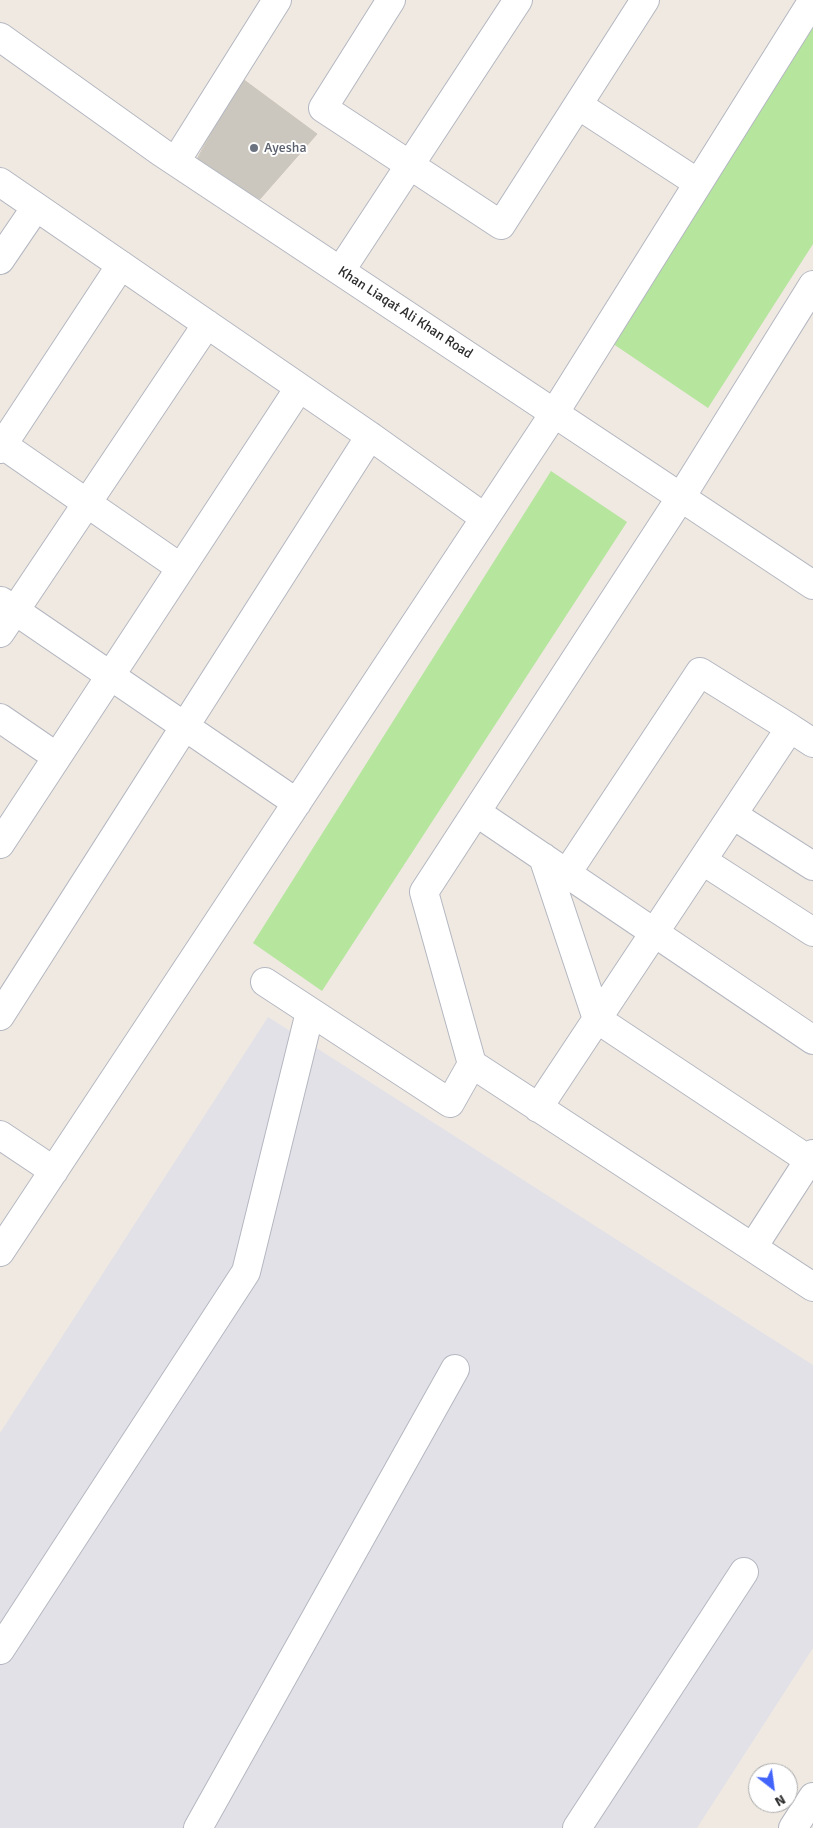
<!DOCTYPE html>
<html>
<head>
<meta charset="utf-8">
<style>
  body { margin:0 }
  #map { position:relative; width:813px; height:1828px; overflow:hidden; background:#efe9e1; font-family:Signika,sans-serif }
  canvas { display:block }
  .north { position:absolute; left:748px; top:1763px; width:50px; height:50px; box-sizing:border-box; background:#fff; border:1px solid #ababab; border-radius:50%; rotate:150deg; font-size:14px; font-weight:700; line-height:20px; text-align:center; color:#2e2e2e }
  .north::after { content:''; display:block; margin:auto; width:18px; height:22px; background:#4264fb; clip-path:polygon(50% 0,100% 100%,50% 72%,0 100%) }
</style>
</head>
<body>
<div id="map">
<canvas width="813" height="1828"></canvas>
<div class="north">N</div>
</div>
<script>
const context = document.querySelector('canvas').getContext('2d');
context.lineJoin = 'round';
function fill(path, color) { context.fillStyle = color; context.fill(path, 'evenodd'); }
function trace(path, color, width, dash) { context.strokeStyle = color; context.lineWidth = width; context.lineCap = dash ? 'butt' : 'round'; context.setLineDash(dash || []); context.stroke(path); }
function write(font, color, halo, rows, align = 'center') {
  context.font = font + ' Signika,sans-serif'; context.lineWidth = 4; context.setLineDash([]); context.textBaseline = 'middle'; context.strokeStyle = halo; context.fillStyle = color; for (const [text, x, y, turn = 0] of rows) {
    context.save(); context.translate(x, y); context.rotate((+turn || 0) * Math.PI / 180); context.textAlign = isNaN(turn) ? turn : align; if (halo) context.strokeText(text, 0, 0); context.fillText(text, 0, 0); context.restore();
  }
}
fill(new Path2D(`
  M268,1017L813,1365V1648L697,1828H0V1433Z`), '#e3e1e8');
fill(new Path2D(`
  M813,12V244L708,408L600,335Z
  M551,471L627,522L322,991L253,943Z`), '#b6e59e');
const building = new Path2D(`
  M240,77L317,134L260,199L196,162Z`);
fill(building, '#cbc7bf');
trace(building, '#cbc5ba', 1);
const minor = new Path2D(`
  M391,0L323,108L501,225L645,0
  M0,37L161,152L813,585
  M578,105L698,183
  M176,161L277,0
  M0,182L370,436L485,518
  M0,260L36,207
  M341,270L518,0
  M3,445L181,568
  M0,449L121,265
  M1,601L297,803
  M0,633L207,324
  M0,718L57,757
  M476,812L813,1040
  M733,815L813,866
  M0,844L299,388
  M543,857L597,1019L809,1160
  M703,861L813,932
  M567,873L700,672L790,728
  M265,982L450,1103L472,1064L813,1287
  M0,1016L370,436
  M472,1064L424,892L681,497L813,285
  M538,1108L790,728L813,743
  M0,1135L54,1171
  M753,1247L813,1154
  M0,1252L555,412L813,0
  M0,1650L246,1272L310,1012
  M198,1828L455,1369
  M577,1828L744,1572
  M793,1828L813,1797`);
trace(minor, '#b4b7c1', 30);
trace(minor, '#fff', 28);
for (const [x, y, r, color] of [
  [254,148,5,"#6b7280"]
]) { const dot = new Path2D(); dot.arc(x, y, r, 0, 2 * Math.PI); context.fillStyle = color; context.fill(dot); trace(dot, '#fff', 2); }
write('14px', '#5b616d', '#fff', [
  ["Ayesha",264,148]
], 'left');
write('14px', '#2e2e2e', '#fff', [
  ["Khan Liaqat Ali Khan Road",405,313,33]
]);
</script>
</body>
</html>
